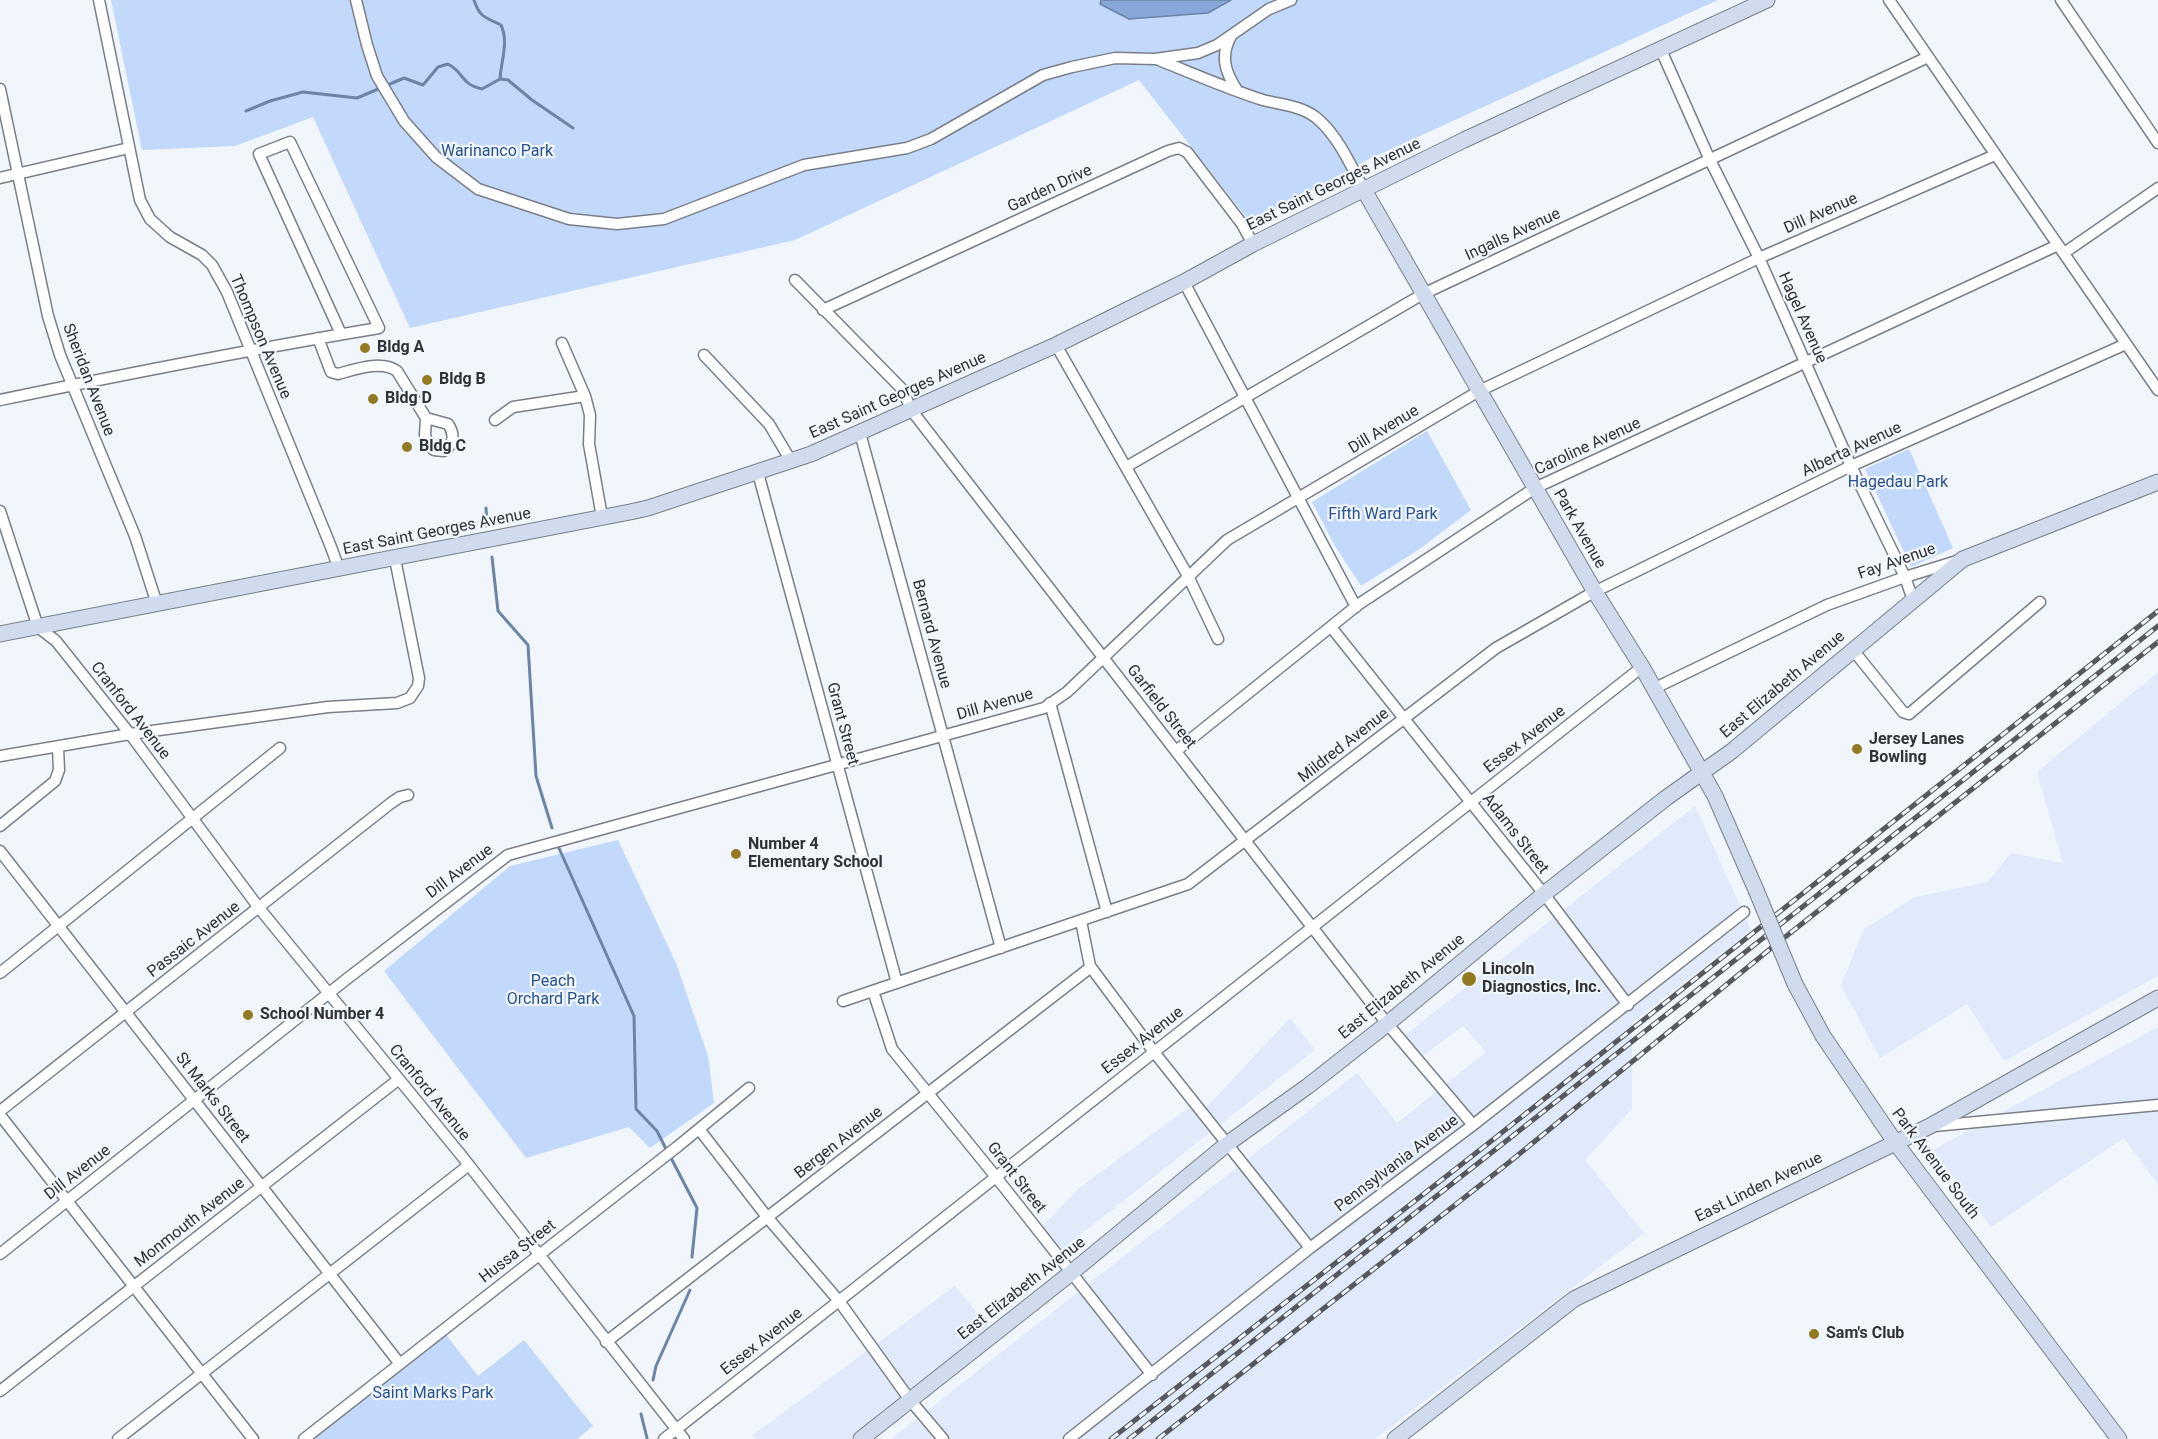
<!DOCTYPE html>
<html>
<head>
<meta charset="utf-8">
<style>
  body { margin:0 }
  canvas { display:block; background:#f1f6fd }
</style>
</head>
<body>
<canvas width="2158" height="1439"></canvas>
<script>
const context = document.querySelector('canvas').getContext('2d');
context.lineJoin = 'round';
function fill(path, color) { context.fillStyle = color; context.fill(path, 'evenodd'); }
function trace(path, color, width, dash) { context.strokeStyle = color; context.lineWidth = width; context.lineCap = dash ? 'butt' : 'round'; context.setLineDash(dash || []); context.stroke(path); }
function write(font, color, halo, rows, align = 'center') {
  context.font = font + ' Roboto,sans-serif'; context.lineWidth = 4.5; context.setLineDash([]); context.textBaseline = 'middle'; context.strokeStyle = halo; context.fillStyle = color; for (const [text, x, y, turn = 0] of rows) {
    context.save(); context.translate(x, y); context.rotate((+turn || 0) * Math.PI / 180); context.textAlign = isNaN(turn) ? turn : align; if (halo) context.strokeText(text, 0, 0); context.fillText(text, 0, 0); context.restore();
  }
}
fill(new Path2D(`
  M2158,672V976L2004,1061L1967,1004L1880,1058L1841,985L1864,929L1915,897L1988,882L2011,853L2063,863L2037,772Z
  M1695,806L1751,930L1632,1023V1109L1585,1160L1644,1233L1375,1439H891L1357,1073L1397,1123L1486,1052L1463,1026L1420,1058L1403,1037Z
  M1290,1018L1315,1050L1057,1253L1039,1230L1079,1188L1195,1103L1202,1112Z
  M2158,1027V1185L2124,1138L1991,1227L1933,1150Z
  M955,1286L990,1328L850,1439H757L753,1435Z`), '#e0eafa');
fill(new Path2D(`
  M111,0H1718L1367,160L1255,221H1249L1139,80L795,240L410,328L313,117L235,146L142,150Z
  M1427,431L1471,510L1418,550L1361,586L1335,546L1312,502Z
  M1909,449L1953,548L1911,567L1865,469Z
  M618,840L676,963L708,1056L714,1103L650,1148L629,1127L526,1158L384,971L510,866Z
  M443,1331L478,1376L524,1340L593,1426L577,1439H304Z`), '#c2d9fb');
const water = new Path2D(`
  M1101,0H1231L1208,13L1129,19L1100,4Z`);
fill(water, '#86a7d7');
trace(water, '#6c84a6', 1.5);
trace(new Path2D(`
  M474,0C480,18 485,17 501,25C509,42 501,61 500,79
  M246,111L270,101L303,92L357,98L404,78L423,85L438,67L448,64C465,73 460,84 482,89L500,79L508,80L532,100L573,128
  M486,508L487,526
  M492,557L498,611L528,645L536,776L552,828
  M558,846L634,1016L636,1109L657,1131L667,1151
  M670,1156L697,1208L692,1257
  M653,1380L656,1366L690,1290
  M641,1414L647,1438`), '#6c84a6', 3);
const street = new Path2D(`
  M99,0L140,200L150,219L170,237L202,255L212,265L227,292L331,547L339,569
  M356,0L367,45L377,76L404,121L436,157L478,189L569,219L617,224L664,219L804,165L907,148L931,139L1043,75L1072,67L1115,58L1155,59L1198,53L1217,45L1269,9L1291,0
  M1889,0L2158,390
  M2061,0L2158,143
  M1231,36C1220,56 1225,72 1237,90
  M1661,50L1709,158L1759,258L1851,466L1905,577L1913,600
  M1159,60C1194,74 1228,89 1263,100C1282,105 1304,106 1319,120C1339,138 1351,166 1364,190
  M0,89L48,316L60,355L135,536L157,604
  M0,178L129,148
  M2064,253L2158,188
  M795,280L902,389L912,411L1385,1021L1473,1125
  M1184,282L1356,607
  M823,310L1168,151L1179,148L1187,152L1242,224L1253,244
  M318,338L331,372L338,374C356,369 381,360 397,371L426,418L425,435L428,445L434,450L444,451C454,444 455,434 448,424L426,418
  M562,343L585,396L590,415L589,444L602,517
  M1056,345L1188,576L1218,639
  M704,355L769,424L791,461
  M0,400C126,374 252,349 379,328L290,142L259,154L341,334
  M495,420L513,407L585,396
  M860,433L1001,948
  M1126,467L1423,294L1928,57
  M758,473L897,983
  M0,511L38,627L56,641L130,734L259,908L461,1155L684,1439
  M1331,627L1544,894L1628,1005
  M1853,650L1903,712L1909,714L2040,602
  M1653,689L1827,605L1905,577L1957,561
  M1050,703L1107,912
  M1176,751L1359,604L1535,488L2058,245
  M0,756L130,734L328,707L397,703L410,698L418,686L419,678L395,559
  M0,826L55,781L59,770L58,748
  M0,851L400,1364
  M1081,921L1090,966L1154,1052L1310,1248
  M0,973L280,748
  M873,991L892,1049L996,1177L1152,1375
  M843,1001L1188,884L1496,648L1592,593L1851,466L2126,344
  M0,1111L391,803L400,797L408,795
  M0,1115L253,1439
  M1934,1126L2158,1105
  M699,1129L767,1217L839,1301L910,1400L943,1439
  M0,1254L348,978L508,855L1044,708L1067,692L1227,540L1479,391L1759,258L1995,155
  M606,1342L1091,967
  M0,1391L399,1079
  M118,1439L469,1165
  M304,1439L677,1147L749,1088
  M664,1439L1642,667
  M1069,1439L1310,1248L1473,1125L1744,912`);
const secondary = new Path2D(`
  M1364,190L1595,592L1642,667L1715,796L1756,890
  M0,634L630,512L648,508L811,454L1056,345L1184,282L1253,244L1464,140L1767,0
  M1795,984L1823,1036L1895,1142L2119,1439
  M861,1439L1071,1273L1227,1144L1308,1086L1387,1024L1544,894L1666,798L1732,751L1963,559L2158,482
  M1395,1439L1574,1299L1930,1126L2158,998`);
trace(street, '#7a7f87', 13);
trace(secondary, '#7a7f87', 17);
trace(street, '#fff', 10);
trace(secondary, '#d0dced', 15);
const rail = new Path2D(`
  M1111,1439L1490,1142L2158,611
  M1129,1439L2158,626
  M1158,1439L1507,1164L1770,949L2158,642`);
trace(rail, '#57595e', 5);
trace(rail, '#f1f6fd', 3, [9]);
const secondaryBridge = new Path2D(`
  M1756,890L1795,984`);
trace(secondaryBridge, '#7a7f87', 17, []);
trace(secondaryBridge, '#d0dced', 15);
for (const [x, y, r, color] of [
  [365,348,6,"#937a21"],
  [427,380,6,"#937a21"],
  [373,399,6,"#937a21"],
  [407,447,6,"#937a21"],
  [1857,749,6,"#937a21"],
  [736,854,6,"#937a21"],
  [1469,979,8,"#937a21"],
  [248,1015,6,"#937a21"],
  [1814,1334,6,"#937a21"]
]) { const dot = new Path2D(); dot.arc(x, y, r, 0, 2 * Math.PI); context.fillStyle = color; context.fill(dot); trace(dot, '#f1f6fd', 2); }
write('16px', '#28518d', '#f1f6fd', [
  ["Warinanco Park",497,152],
  ["Hagedau Park",1898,483],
  ["Fifth Ward Park",1383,515],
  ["Peach",553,982],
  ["Orchard Park",553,1000],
  ["Saint Marks Park",433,1394]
]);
write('16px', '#2f3135', '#f1f6fd', [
  ["East Saint Georges Avenue",1334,185,-26],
  ["Garden Drive",1050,189,-25],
  ["Dill Avenue",1821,214,-24],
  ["Ingalls Avenue",1513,235,-25],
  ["Hagel Avenue",1802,318,66],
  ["Thompson Avenue",260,337,67],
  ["Sheridan Avenue",88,380,69],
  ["East Saint Georges Avenue",898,396,-24],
  ["Dill Avenue",1384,430,-31],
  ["Caroline Avenue",1588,447,-25],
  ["Alberta Avenue",1852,450,-25],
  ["Park Avenue",1579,529,60],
  ["East Saint Georges Avenue",437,532,-11],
  ["Fay Avenue",1897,562,-19],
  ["Bernard Avenue",931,634,75],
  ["East Elizabeth Avenue",1783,685,-40],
  ["Dill Avenue",995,705,-16],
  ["Garfield Street",1161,707,52],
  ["Cranford Avenue",130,711,52],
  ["Grant Street",842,724,75],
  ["Essex Avenue",1525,740,-38],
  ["Mildred Avenue",1344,746,-38],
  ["Adams Street",1515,834,52],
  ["Dill Avenue",460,872,-37],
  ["Passaic Avenue",194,940,-38],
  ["East Elizabeth Avenue",1402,987,-39],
  ["Essex Avenue",1143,1041,-38],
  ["Cranford Avenue",429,1093,51],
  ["St Marks Street",212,1098,52],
  ["Bergen Avenue",839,1143,-38],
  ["Pennsylvania Avenue",1397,1164,-37],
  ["Park Avenue South",1935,1164,53],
  ["Dill Avenue",78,1173,-38],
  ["Grant Street",1016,1178,52],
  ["East Linden Avenue",1759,1188,-26],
  ["Monmouth Avenue",190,1223,-38],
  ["Hussa Street",518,1252,-38],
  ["East Elizabeth Avenue",1022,1289,-38],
  ["Essex Avenue",762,1342,-38]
]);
write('bold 16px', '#2f3135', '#f1f6fd', [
  ["Bldg A",377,348],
  ["Bldg B",439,380],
  ["Bldg D",385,399],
  ["Bldg C",419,447],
  ["Jersey Lanes",1869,740],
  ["Bowling",1869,758],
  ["Number 4",748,845],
  ["Elementary School",748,863],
  ["Lincoln",1482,970],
  ["Diagnostics, Inc.",1482,988],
  ["School Number 4",260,1015],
  ["Sam's Club",1826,1334]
], 'left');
</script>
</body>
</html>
